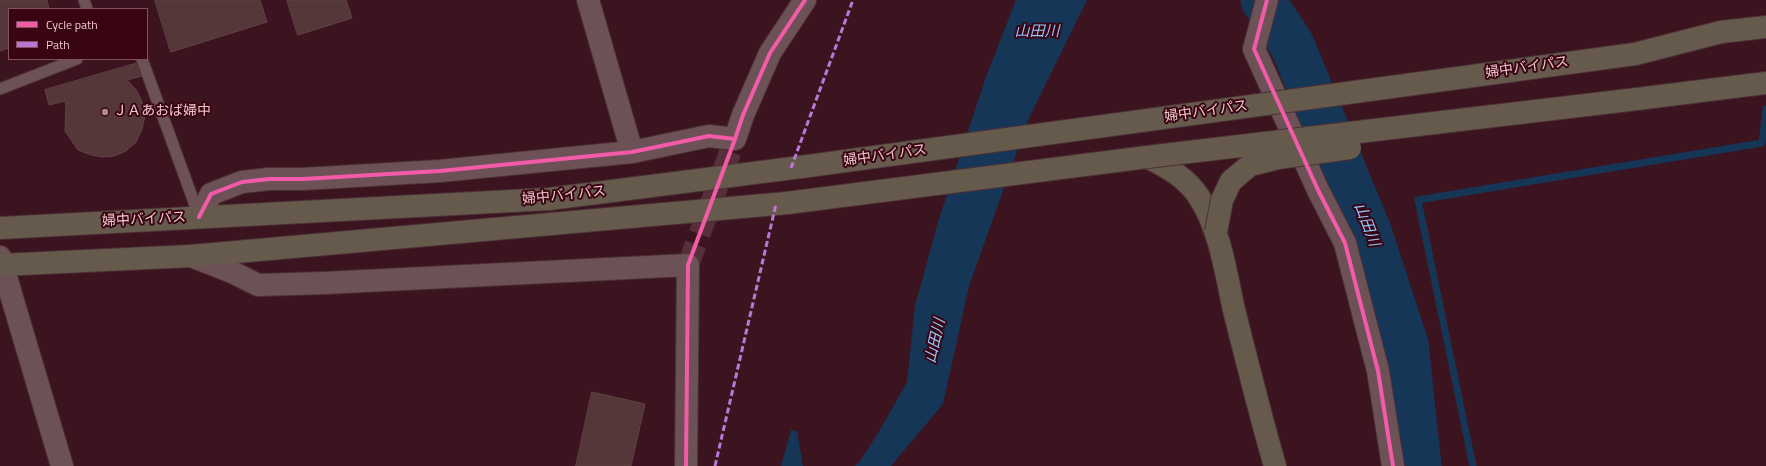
<!DOCTYPE html>
<html>
<head>
<meta charset="utf-8">
<style>
  body { margin:0 }
  #map { position:relative; width:1766px; height:466px; overflow:hidden; background:#3b1420; font-family:"Titillium Web",sans-serif }
  canvas { display:block }
  .legend { position:absolute; left:8px; top:8px; width:140px; height:52px; box-sizing:border-box; background:#390513; border:1px solid #82525c; margin:0; padding:5px 7px; list-style:none; font-size:12px; color:#f0c5ca }
  .legend li { display:flex; align-items:center; gap:8px; height:20px }
  .legend b { width:20px; border:1px solid #82525c }
</style>
</head>
<body>
<div id="map">
<canvas width="1766" height="466"></canvas>
<ul class="legend">
<li><b style="height:5px;background:#f35aa7"></b>Cycle path</li>
<li><b style="height:5px;background:#ba77d6"></b>Path</li>
</ul>
</div>
<script>
const context = document.querySelector('canvas').getContext('2d');
context.lineJoin = 'round';
function fill(path, color) { context.fillStyle = color; context.fill(path, 'evenodd'); }
function trace(path, color, width, dash) { context.strokeStyle = color; context.lineWidth = width; context.lineCap = dash ? 'butt' : 'round'; context.setLineDash(dash || []); context.stroke(path); }
function write(font, color, halo, rows, align = 'center') {
  context.font = font + ' "Titillium Web","Noto Sans JP",sans-serif'; context.lineWidth = 4; context.setLineDash([]); context.textBaseline = 'middle'; context.strokeStyle = halo; context.fillStyle = color; for (const [text, x, y, turn = 0] of rows) {
    context.save(); context.translate(x, y); context.rotate((+turn || 0) * Math.PI / 180); context.textAlign = isNaN(turn) ? turn : align; if (halo) context.strokeText(text, 0, 0); context.fillText(text, 0, 0); context.restore();
  }
}
fill(new Path2D(`
  M1016,0H1087L1029,118L969,286L943,404L891,466H855L860,461L877,435L907,382L915,306L938,222L986,77Z
  M791,430L797,431L803,466H781Z`), '#163658');
trace(new Path2D(`
  M1473,466L1418,200L1762,143L1766,109`), '#163658', 7);
trace(new Path2D(`
  M1263,0L1292,45L1369,231L1406,344L1419,466`), '#163658', 45);
const building = new Path2D(`
  M0,0H47L49,9H9V48L0,51Z
  M155,0H260L267,22L171,52Z
  M287,0H346L352,18L298,35Z
  M138,63L142,76L127,80L137,91L142,102L145,116L142,129L136,142L126,151L114,156L103,157L91,155L78,150L65,131L66,107L65,101L49,105L45,90Z
  M592,392L645,404L631,466H576Z`);
fill(building, '#553639');
trace(building, '#614245', 1);
trace(new Path2D(`
  M688,265L735,139`), '#562f3a', 22, [22, 11]);
const lane = new Path2D(`
  M84,0L87,9
  M142,59L199,216
  M0,89L77,59`);
const street = new Path2D(`
  M588,0L632,152
  M199,217L211,194L242,182L269,179H303L440,171L632,152L709,136L735,139L743,115L770,53L805,0
  M191,256L232,272L258,285L324,283L688,265L686,466`);
const secondary = new Path2D(`
  M1267,0L1254,49L1318,190L1345,243L1378,371L1393,466
  M0,257L62,466`);
const highway = new Path2D(`
  M1635,54L1721,32L1766,27
  M1637,99L1766,83
  M1147,157C1167,167 1187,178 1199,197C1220,229 1226,274 1234,310C1247,362 1260,414 1275,466
  M0,228L549,199L801,167
  M0,265L191,256L787,203`);
trace(lane, '#4c3137', 13);
trace(street, '#4c3137', 24);
trace(secondary, '#4c3137', 24);
trace(highway, '#4c3137', 24);
trace(lane, '#6c5156', 11);
trace(street, '#6c5156', 22);
trace(secondary, '#6c5156', 22);
trace(highway, '#665a4c', 22);
const highwayBridge = new Path2D(`
  M801,167L1635,54
  M787,203L1147,157L1637,99
  M1216,232L1222,200L1231,181L1250,165L1278,158L1350,148`);
trace(highwayBridge, '#4c3137', 24, []);
trace(highwayBridge, '#665a4c', 22);
trace(new Path2D(`
  M791,168L853,0
  M715,466L776,204`), '#ba77d6', 3, [6, 3]);
trace(new Path2D(`
  M1267,0L1254,49L1318,190L1345,243L1378,371L1393,466
  M199,217L211,194L242,182L269,179H303L440,171L632,152L709,136L735,139L743,115L770,53L805,0
  M686,466L688,265L735,139`), '#f35aa7', 4);
for (const [x, y, r, color] of [
  [105,112,4,"#b1878e"]
]) { const dot = new Path2D(); dot.arc(x, y, r, 0, 2 * Math.PI); context.fillStyle = color; context.fill(dot); trace(dot, '#390513', 1.5); }
write('14px', '#f0c5ca', '#390513', [
  ["婦中バイパス",1527,68,-8],
  ["婦中バイパス",1206,112,-8],
  ["婦中バイパス",885,156,-8],
  ["婦中バイパス",564,196,-6],
  ["婦中バイパス",144,220,-3]
]);
write('14px', '#f0c5ca', '#390513', [
  ["ＪＡあおば婦中",113,112]
], 'left');
write('italic 15px', '#91c6fd', '#390513', [
  ["山田川",1037,32],
  ["山田川",1366,225,69],
  ["山田川",936,341,-77]
]);
</script>
</body>
</html>
